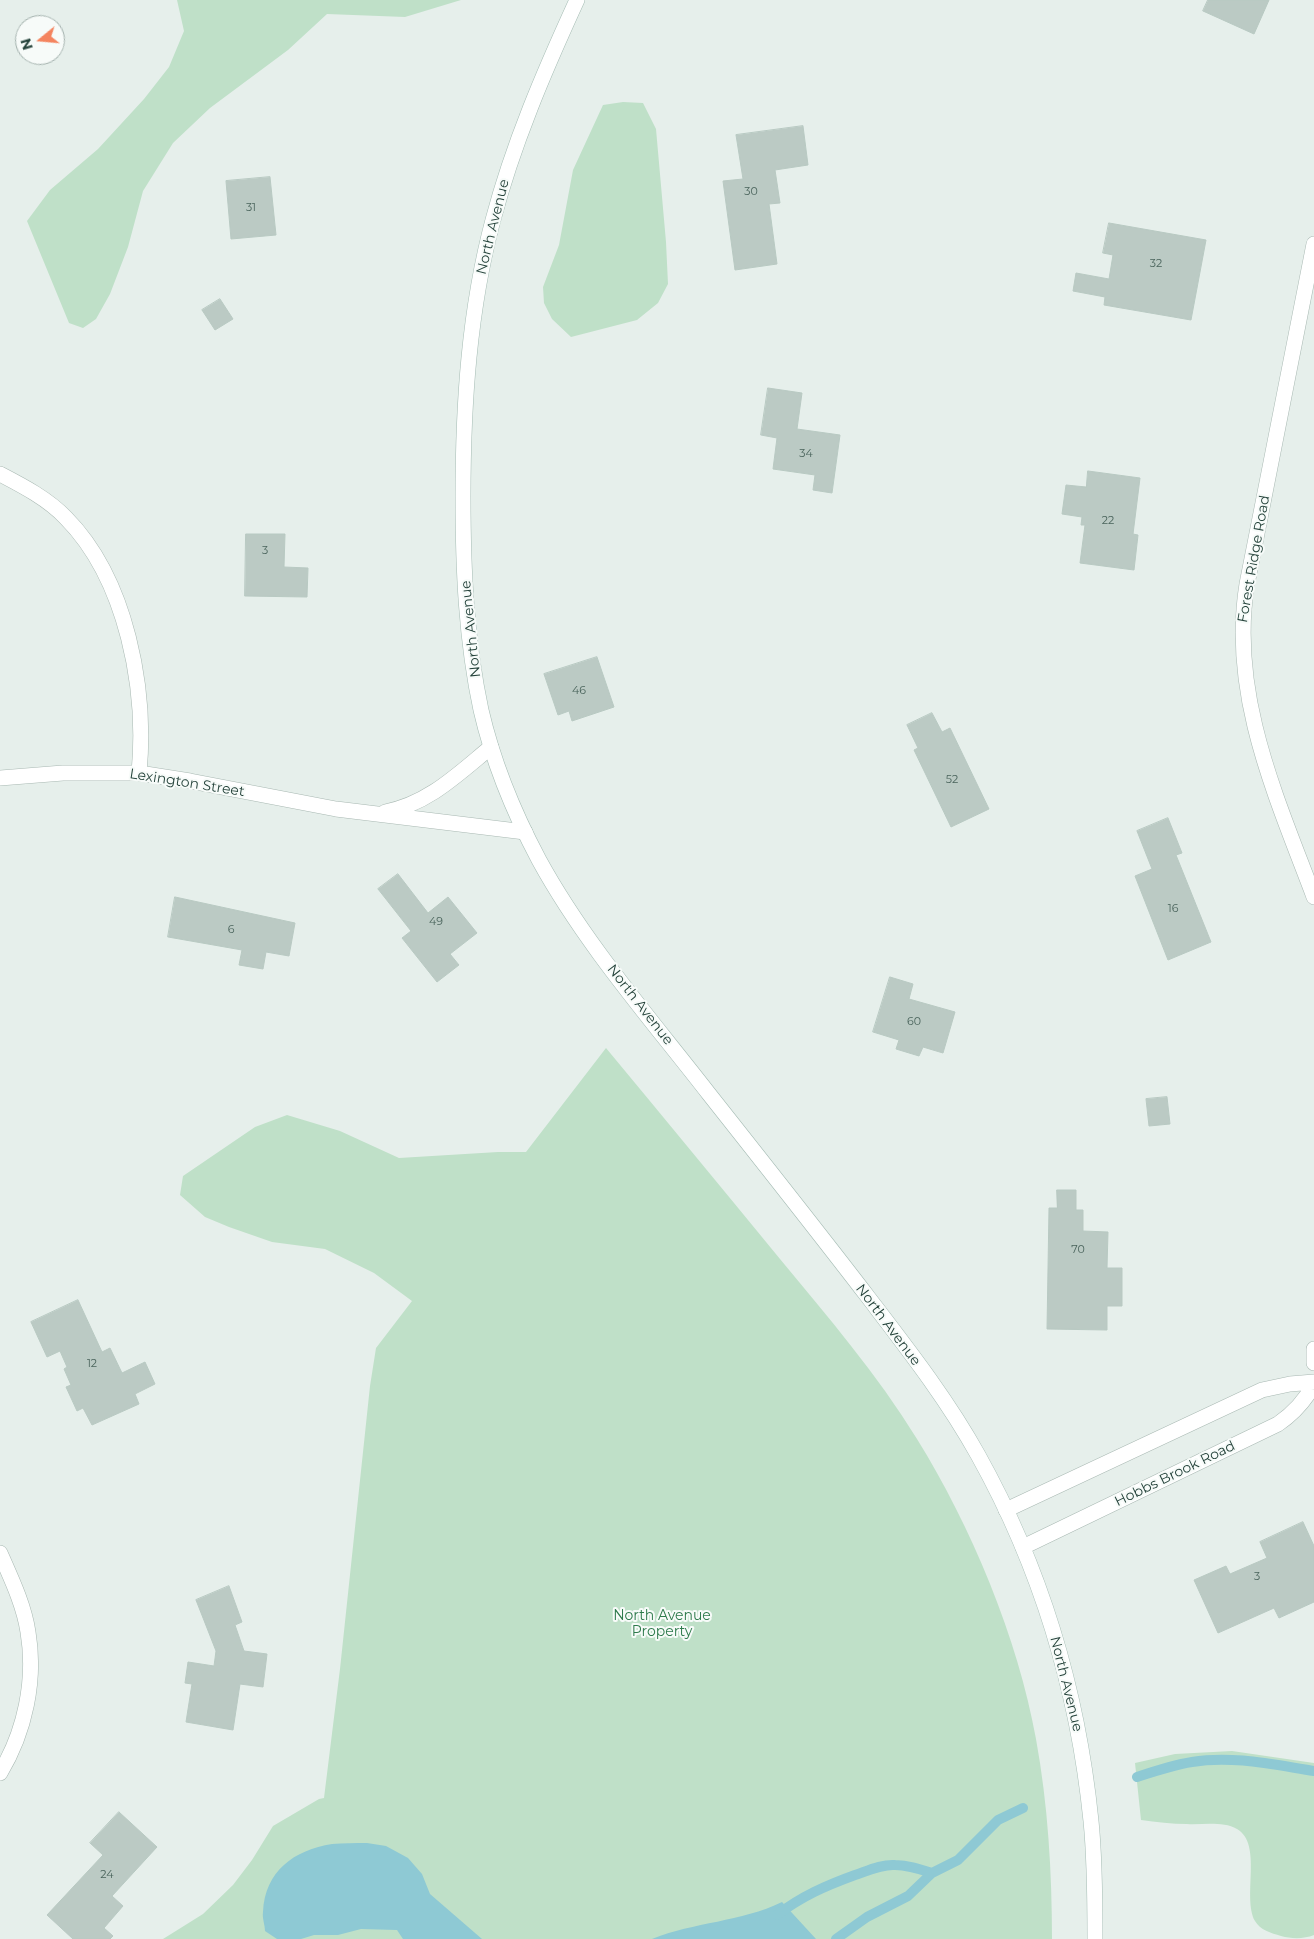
<!DOCTYPE html>
<html>
<head>
<meta charset="utf-8">
<style>
  body { margin:0 }
  #map { position:relative; width:1314px; height:1939px; overflow:hidden; background:#e6efeb; font-family:Montserrat,sans-serif }
  canvas { display:block }
  .north { position:absolute; left:15px; top:15px; width:50px; height:50px; box-sizing:border-box; background:#f7fbf9; border:1px solid #a3b1ad; border-radius:50%; rotate:253deg; font-size:14px; font-weight:700; line-height:20px; text-align:center; color:#24423a }
  .north::after { content:''; display:block; margin:auto; width:18px; height:22px; background:#f4845f; clip-path:polygon(50% 0,100% 100%,50% 72%,0 100%) }
</style>
</head>
<body>
<div id="map">
<canvas width="1314" height="1939"></canvas>
<div class="north">N</div>
</div>
<script>
const context = document.querySelector('canvas').getContext('2d');
context.lineJoin = 'round';
function fill(path, color) { context.fillStyle = color; context.fill(path, 'evenodd'); }
function trace(path, color, width, dash) { context.strokeStyle = color; context.lineWidth = width; context.lineCap = dash ? 'butt' : 'round'; context.setLineDash(dash || []); context.stroke(path); }
function write(font, color, halo, rows, align = 'center') {
  context.font = font + ' Montserrat,sans-serif'; context.lineWidth = 4; context.setLineDash([]); context.textBaseline = 'middle'; context.strokeStyle = halo; context.fillStyle = color; for (const [text, x, y, turn = 0] of rows) {
    context.save(); context.translate(x, y); context.rotate((+turn || 0) * Math.PI / 180); context.textAlign = isNaN(turn) ? turn : align; if (halo) context.strokeText(text, 0, 0); context.fillText(text, 0, 0); context.restore();
  }
}
fill(new Path2D(`
  M177,0H461L405,17L327,14L288,50L210,108L173,143L143,191L128,247L110,294L96,319L83,328L69,323L27,221L50,190L98,149L144,99L169,67L184,31Z
  M623,102L643,103L656,129L666,242L668,284L658,303L637,320L571,337L552,319L544,303L543,287L559,245L573,170L603,105Z
  M606,1048C664,1118 722,1188 780,1259C828,1317 877,1374 917,1439C971,1526 1018,1638 1036,1739C1048,1805 1052,1872 1052,1939H163L203,1914L233,1885L252,1860L273,1826L319,1799L324,1798L340,1669L370,1386L376,1348L412,1301L374,1273L325,1249L272,1242L229,1227L205,1217L180,1195L183,1176L255,1127L287,1115L340,1131L399,1158L498,1152H526Z
  M1232,1751L1314,1763V1935C1304,1939 1292,1939 1281,1936C1271,1933 1260,1930 1255,1921C1242,1897 1263,1844 1237,1829C1223,1821 1202,1825 1187,1824C1172,1824 1156,1822 1141,1820L1135,1763L1175,1754Z`), '#bfe0c8');
fill(new Path2D(`
  M367,1843L386,1846L408,1858L422,1874L430,1894L482,1939H403L397,1930L361,1929L338,1935H314L301,1939H277L265,1931C265,1925 262,1918 263,1912C265,1871 294,1850 332,1844C343,1843 355,1843 367,1843Z
  M782,1902L816,1939H652C694,1922 741,1922 782,1902Z`), '#8ec9d4');
trace(new Path2D(`
  M1137,1777C1155,1771 1173,1765 1192,1762C1232,1755 1275,1765 1314,1771
  M777,1915C802,1896 825,1886 855,1875C867,1871 882,1864 895,1865C908,1865 920,1869 932,1873
  M836,1939L867,1917L908,1896L932,1873L958,1860L998,1820L1023,1808`), '#8ec9d4', 10);
const building = new Path2D(`
  M1208,0H1269L1254,34L1203,11Z
  M803,126L808,165L775,170L780,203L769,204L777,264L735,270L723,181L743,179L736,135Z
  M270,177L276,235L231,239L226,181Z
  M1109,223L1206,240L1191,320L1104,305L1105,297L1073,291L1076,273L1109,279L1113,255L1103,253Z
  M220,299L233,319L215,330L202,310Z
  M768,388L802,393L797,429L840,435L832,493L813,490L815,475L773,469L777,438L761,435Z
  M1088,471L1140,478L1133,534L1138,535L1134,570L1080,563L1085,525H1081L1082,517L1062,514L1066,485L1086,487Z
  M246,534H285L284,567L308,568L307,597L245,596Z
  M597,657L614,707L572,721L569,711L558,715L544,674Z
  M932,713L942,732L950,728L989,809L951,827L914,750L918,748L907,725Z
  M1168,818L1182,853L1176,855L1211,942L1168,960L1135,876L1152,869L1137,831Z
  M398,874L428,913L448,897L477,933L450,954L459,965L437,982L402,938L411,931L378,889Z
  M175,897L295,923L289,956L266,952L263,969L239,965L242,950L168,937Z
  M890,977L913,984L909,999L955,1012L943,1053L923,1047L919,1056L896,1049L899,1040L873,1032Z
  M1167,1097L1170,1124L1149,1126L1146,1099Z
  M1057,1190H1076V1210H1083V1231L1108,1232L1107,1268H1122V1306H1107V1330L1047,1329L1049,1208H1057Z
  M78,1300L102,1352L110,1348L122,1373L145,1362L155,1384L135,1394L139,1404L92,1425L83,1408L77,1411L66,1387L71,1385L64,1369L67,1367L60,1351L47,1357L31,1322Z
  M1303,1522L1314,1546V1602L1279,1618L1274,1608L1218,1633L1194,1580L1226,1566L1230,1574L1267,1558L1260,1542Z
  M229,1586L242,1622L235,1625L244,1651L267,1654L263,1687L240,1684L233,1730L186,1722L192,1684L185,1683L188,1662L214,1666L216,1651L196,1600Z
  M119,1812L157,1847L112,1896L123,1906L104,1928L113,1936L110,1939H73L47,1915L103,1855L90,1843Z`);
fill(building, '#bbcac4');
trace(building, '#b8c9c2', 1);
const minor = new Path2D(`
  M1314,244L1247,584C1229,694 1276,796 1314,897
  M0,474C23,486 48,499 66,518C127,580 147,689 139,773
  M1314,1349V1363
  M1006,1510L1262,1390L1290,1384L1314,1382
  M1023,1547L1278,1424C1294,1413 1305,1401 1314,1384
  M0,1553C11,1578 24,1605 28,1632C36,1680 25,1732 0,1773`);
const tertiary = new Path2D(`
  M0,778L63,773H139L190,781L336,809L525,832
  M385,812C428,804 458,774 491,747`);
const secondary = new Path2D(`
  M577,0C544,72 513,144 493,220C469,310 463,404 463,497C463,568 466,640 481,710C493,762 514,813 539,860C585,944 650,1018 709,1094C762,1161 815,1228 868,1297C907,1348 947,1399 978,1455C1041,1568 1078,1692 1091,1821C1095,1860 1095,1900 1095,1939`);
trace(minor, '#a8b8b2', 16);
trace(tertiary, '#a8b8b2', 16);
trace(secondary, '#a4bbb3', 16);
trace(minor, '#fff', 15);
trace(tertiary, '#fff', 15);
trace(secondary, '#fff', 15);
write('11px', '#4a645c', null, [
  ["30",751,192],
  ["31",251,208],
  ["32",1156,264],
  ["34",806,454],
  ["22",1108,521],
  ["3",265,551],
  ["46",579,691],
  ["52",952,780],
  ["16",1173,909],
  ["49",436,922],
  ["6",231,930],
  ["60",914,1022],
  ["70",1078,1250],
  ["12",92,1364],
  ["3",1257,1577],
  ["24",107,1875]
]);
write('14px', '#24423a', '#f7fbf9', [
  ["North Avenue",493,227,-76],
  ["Forest Ridge Road",1254,559,-80],
  ["North Avenue",471,629,-96],
  ["Lexington Street",187,783,9],
  ["North Avenue",640,1005,52],
  ["North Avenue",888,1325,53],
  ["Hobbs Brook Road",1175,1474,-26],
  ["North Avenue",1066,1684,76]
]);
write('14px', '#2d7a4b', '#f7fbf9', [
  ["North Avenue",662,1616],
  ["Property",662,1632]
]);
</script>
</body>
</html>
